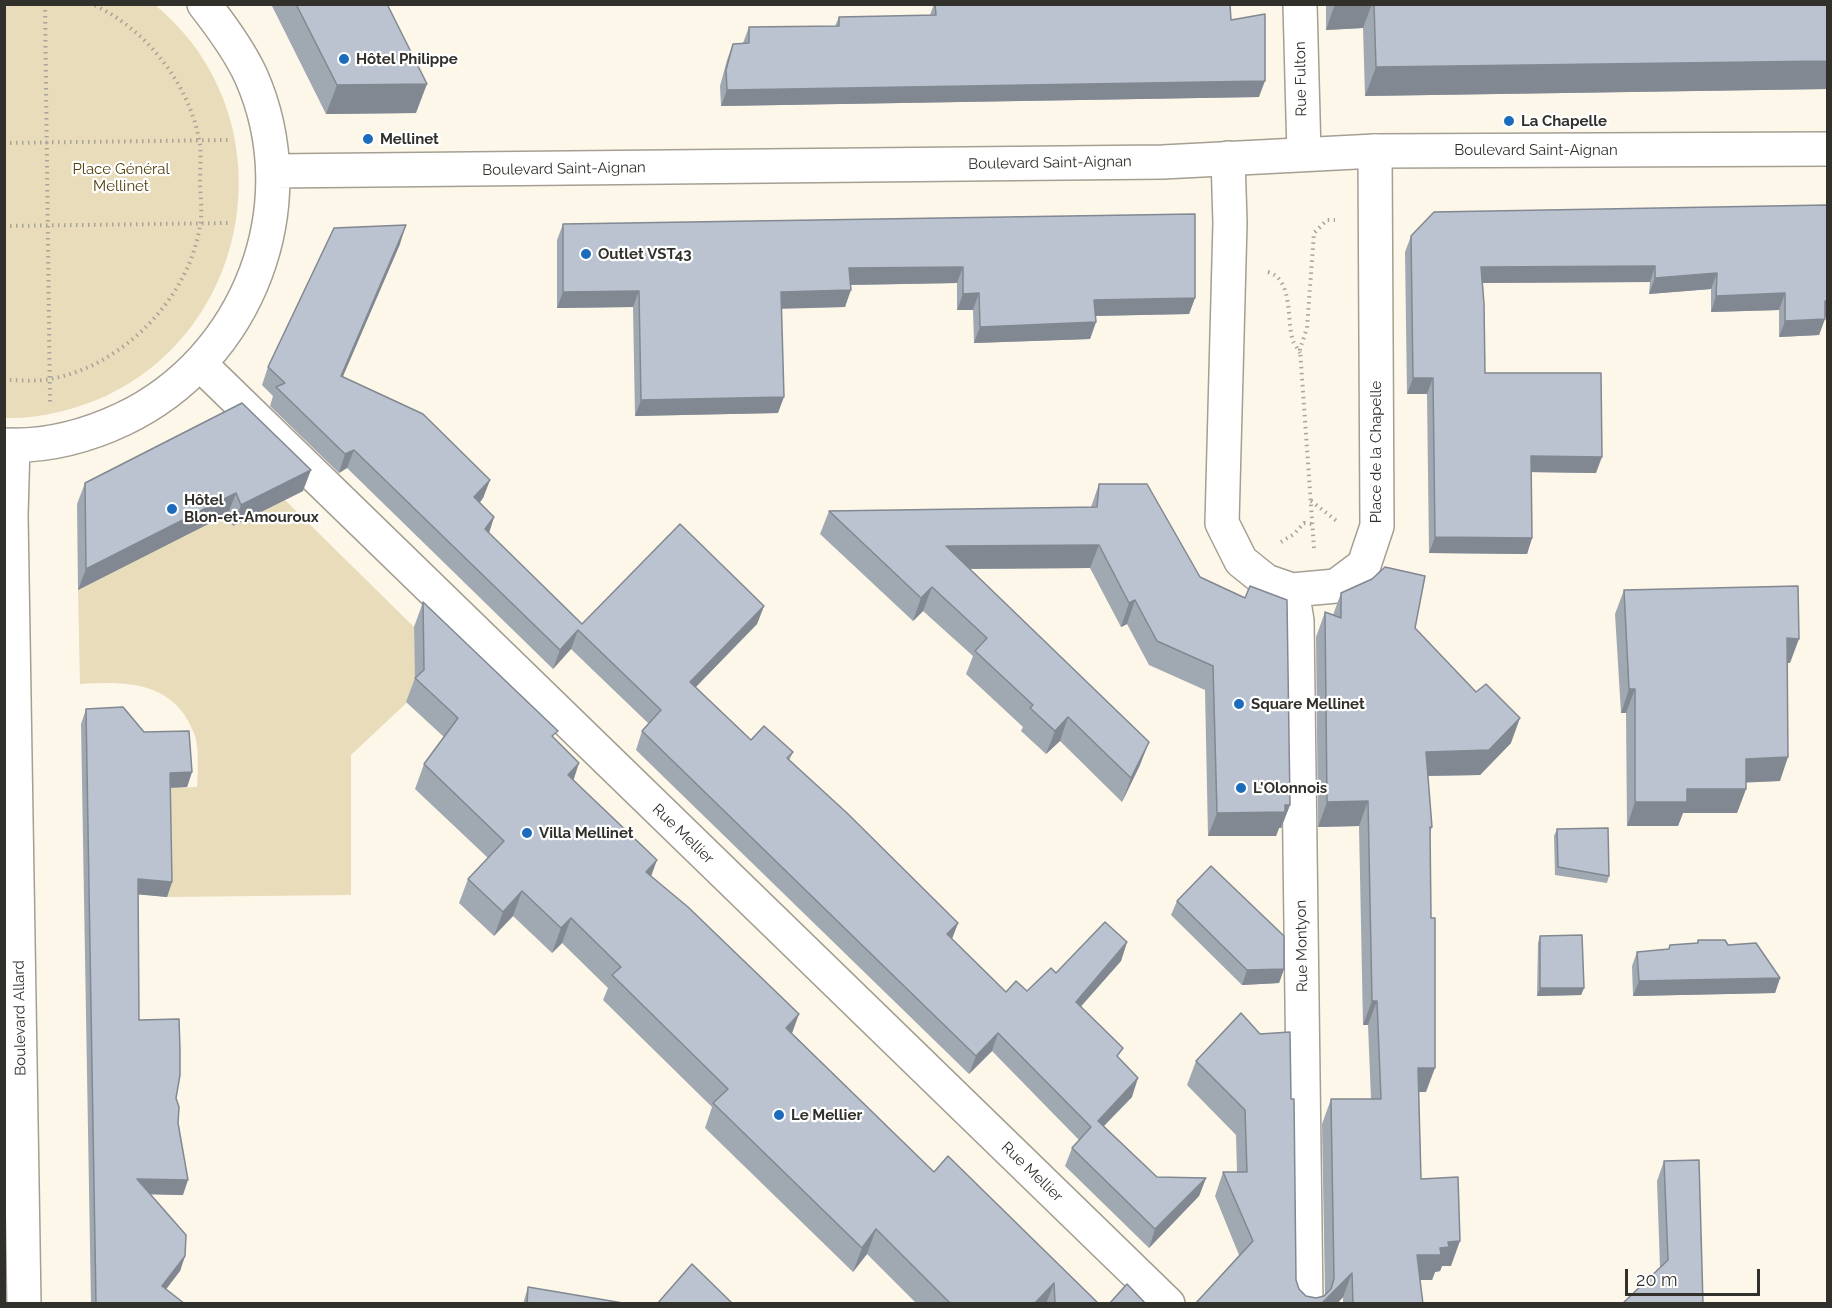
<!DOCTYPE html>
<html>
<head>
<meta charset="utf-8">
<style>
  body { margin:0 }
  #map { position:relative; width:1832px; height:1308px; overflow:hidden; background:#fdf7e9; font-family:Raleway,sans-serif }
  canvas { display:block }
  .frame { position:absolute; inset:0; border:6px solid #32302a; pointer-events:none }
  .scale { position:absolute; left:1625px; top:1269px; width:135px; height:27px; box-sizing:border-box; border:3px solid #32302a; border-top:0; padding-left:8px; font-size:18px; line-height:21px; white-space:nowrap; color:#32302a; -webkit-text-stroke:4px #fff; paint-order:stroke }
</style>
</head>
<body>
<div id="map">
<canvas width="1832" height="1308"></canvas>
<div class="frame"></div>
<div class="scale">20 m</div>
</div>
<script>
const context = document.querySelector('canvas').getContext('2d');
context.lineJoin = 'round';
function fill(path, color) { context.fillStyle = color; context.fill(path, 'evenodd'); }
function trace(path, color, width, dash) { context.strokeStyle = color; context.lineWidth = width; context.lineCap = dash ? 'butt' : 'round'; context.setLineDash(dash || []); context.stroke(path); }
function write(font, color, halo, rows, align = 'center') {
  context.font = font + ' Raleway,sans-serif'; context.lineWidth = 4.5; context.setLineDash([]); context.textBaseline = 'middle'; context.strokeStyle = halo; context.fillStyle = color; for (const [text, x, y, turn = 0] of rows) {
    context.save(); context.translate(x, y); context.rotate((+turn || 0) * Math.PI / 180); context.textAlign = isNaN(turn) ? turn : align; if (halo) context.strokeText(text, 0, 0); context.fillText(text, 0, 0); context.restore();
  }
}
fill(new Path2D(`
  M4,5H155C286,112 259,324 106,396C74,410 40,419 4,418Z
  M285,500L414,627L416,694L351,755V895L167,897L164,788L197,787C198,773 199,748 195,736C176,682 129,681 80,684L78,590L228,514L234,526Z`), '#e9dcba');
const minor = new Path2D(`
  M1300,4L1304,154
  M1228,158L1230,223L1222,523L1241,561L1266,581L1292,590L1336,586L1364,565L1377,526L1375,151
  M200,364L1168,1304
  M1292,590L1297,621L1306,1304`);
const tertiary = new Path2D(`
  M273,171L1163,162L1375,151L1828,149
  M4,445C45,447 87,436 123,419C249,359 308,205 251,76C239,50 222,27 204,4
  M13,445L11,515L24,1304`);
trace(minor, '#a49f92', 36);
trace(tertiary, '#a49f92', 36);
trace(new Path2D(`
  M45,4L50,403
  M4,143L229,140
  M4,226L229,223
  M1268,272C1294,280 1286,320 1293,341C1295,345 1298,349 1300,353
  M4,380C19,380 36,382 50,379C122,367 190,297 200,225C203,211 200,194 200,180C200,166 202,152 199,139C188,82 145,28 92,4
  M1311,501L1338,522
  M1281,542L1294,534L1304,523L1312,524
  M1314,548L1300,349L1307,328L1314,233L1327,220H1335`), '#a8a499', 4, [1.5, 4.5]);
trace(minor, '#fff', 33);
trace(tertiary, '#fff', 33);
fill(new Path2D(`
  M271,4H387L416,113L326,114Z
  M934,4H1230L1231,20L1259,97L721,106L720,86L727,60L733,44L743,43L749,27L835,26L839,17L930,15Z
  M1326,4H1827V89L1365,96L1363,28L1326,30Z
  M1827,205V317H1825L1819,335L1779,337V310L1711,312V289L1649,294L1650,282L1483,283L1485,373L1596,473L1531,472L1532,538L1527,554L1429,553L1427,394H1407L1405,252L1411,236Z
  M1195,214V298L1189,314L1095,316L1096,322L1090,339L974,343L973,310H957V283L851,285L845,307L782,308L778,413L635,416L633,307L557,308V240L563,224Z
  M400,244L342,377L490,480L483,498L480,503L494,517L489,533L582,624L764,606L757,624L696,687L751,740L793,752L789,761L958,923L952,939L1006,992L1027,991L1056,973L1127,942L1121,961L1081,1006L1119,1059L1132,1097L1104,1126L1157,1177L1206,1178L1199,1196L1149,1248L1065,1166L1072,1148L1079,1140L992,1051L969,1074L636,750L642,731L649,724L571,649L553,669L347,468L339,473L270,406L273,396L262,385L268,367Z
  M85,483L303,491L233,526L228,514L78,590L77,504Z
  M1099,484H1147L1290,805L1281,828H1279L1276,836H1208L1205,690L1149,665L1127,624L1121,627L1090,568L970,569L1140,765L1122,802L1060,741L1046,754L1021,731L1023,727L966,674L973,656L923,611L913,621L820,534L829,511L1091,507Z
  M1624,590L1790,663H1788L1780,781L1746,782V789L1737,813H1683L1678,826H1627L1626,713H1621L1615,614Z
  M1341,593L1415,628L1511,743L1480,775L1428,776L1432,827L1430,833L1426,1092H1419L1421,1179L1451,1266H1442L1440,1271L1435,1272L1432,1280H1420L1423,1304H1343V1297L1337,1304H1195L1239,1255L1215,1196L1223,1172H1237L1236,1135L1187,1085L1196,1061L1291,1099L1296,1280L1299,1289L1306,1296L1316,1298L1325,1295L1322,1124L1331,1099H1371L1368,1025H1363L1359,826L1318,827L1316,637L1325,612L1333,615Z
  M423,602L554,739L573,780L651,876L792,1033L934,1172L1099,1304H917L867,1254L853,1272L705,1128L712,1107L603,1000L608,988L562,943L552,953L513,916L494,936L459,903L468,879L488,858L415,789L424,764L444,737L406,702L415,678L414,627Z
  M86,709L144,732L192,772L187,787L170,788L172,882L167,897L138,894L139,1020L176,1098L183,1195L150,1194L185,1256L180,1271L166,1289L185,1304H91L81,724Z
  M1557,829L1609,876L1607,883L1555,875L1554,836Z
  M1177,901L1284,969L1279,983L1242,985L1171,915Z
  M1540,936L1584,988L1581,995L1537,996L1538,943Z
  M1698,940L1728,945L1780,978L1775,993L1633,996L1632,966L1637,952L1668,950L1670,945L1697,943Z
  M1664,1161L1703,1304L1660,1267L1657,1181Z
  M528,1287L629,1304H523Z`), '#a0a8b2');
fill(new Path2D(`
  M1335,4H1372L1363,28L1326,30Z
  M1827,61V89L1365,96L1376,67Z
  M1265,81L1259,97L721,106L727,90Z
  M427,84L416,113L326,114L337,85Z
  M406,225L400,244L335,395L341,376Z
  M1655,266L1650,282L1476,283L1481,267Z
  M963,267L957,283L843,285L849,268Z
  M1717,273L1711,289L1649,294L1655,278Z
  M851,290L845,307L775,309L781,292Z
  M639,291L633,307L557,308L563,292Z
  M979,293L973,310H957L963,294Z
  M1785,293L1779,310L1711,312L1716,296Z
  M1195,298L1189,314L1088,316L1094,300Z
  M1825,301H1827V317H1819Z
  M1825,319L1819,335L1779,337L1785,321Z
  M1096,322L1090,339L974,343L980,327Z
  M1413,378H1433L1427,394H1407Z
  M784,397L778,413L635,416L641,400Z
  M354,450L347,468L339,473L345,454Z
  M1531,456L1602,457L1596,473L1525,472Z
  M311,470L303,491L233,526L241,505Z
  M490,480L483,498L467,516L474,497Z
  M236,493L228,514L78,590L86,569Z
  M494,517L488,536L485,529Z
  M1435,537L1532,538L1527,554L1429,553Z
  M1099,545L1090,568L938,569L946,546Z
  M932,587L923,611L913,621L921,598Z
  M1135,600L1127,624L1121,627L1129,603Z
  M764,606L757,624L683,700L690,682Z
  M578,630L571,649L553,669L560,650Z
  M1787,638L1799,639L1790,663L1779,662Z
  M1629,689H1635L1626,713H1621Z
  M1068,717L1060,741L1046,754L1055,731Z
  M1520,718L1511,743L1480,775L1417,776L1426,752Z
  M1149,742L1140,765L1122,802L1131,778Z
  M1788,757L1780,781L1737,783L1746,759Z
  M579,763L571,788L568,775Z
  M192,772L187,787L164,788L170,773Z
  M1687,789H1746L1737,813H1683L1678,826H1627L1635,802Z
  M1368,801L1359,826L1318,827L1327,802Z
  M1285,805H1290L1281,828H1279L1276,836H1208L1217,813Z
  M657,860L648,885L646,872Z
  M138,879L172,882L167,897L133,894Z
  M522,891L513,916L494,936L503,912Z
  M571,918L562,943L552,953L561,928Z
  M958,923L951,941L947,934Z
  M1127,942L1121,961L1069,1020L1076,1002Z
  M1284,969L1279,983L1242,985L1247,970Z
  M1780,978L1775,993L1633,996L1639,981Z
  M1540,988H1584L1581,995L1537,996Z
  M1372,1001H1377L1368,1025H1363Z
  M799,1014L790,1039L786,1028Z
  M998,1033L992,1051L969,1074L976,1056Z
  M1418,1068H1435L1426,1092H1409Z
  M1138,1078L1132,1097L1091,1139L1098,1121Z
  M1206,1178L1199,1196L1149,1248L1155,1229Z
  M137,1179L188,1180L183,1195L131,1194Z
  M876,1229L867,1254L853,1272L862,1248Z
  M1460,1241L1451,1266H1442L1440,1271L1435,1272L1432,1280H1408L1417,1255L1448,1242Z
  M185,1256L180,1271L157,1301L162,1286Z
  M1352,1273L1343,1297L1337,1304H1321Z
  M1054,1283L1046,1304H1034Z`), '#828891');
const building = new Path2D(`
  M296,4H387L427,84L337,85Z
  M935,4H1230L1231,20L1265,14V81L727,90L726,70L733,44L749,43V27L839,26V17L936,15Z
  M1374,4H1827V61L1376,67Z
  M1827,205V301H1825V319L1785,321V293L1716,296L1717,273L1655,278V266L1481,267L1484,304L1485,373H1601L1602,457L1531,456L1532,538L1435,537L1433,378H1413L1411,236L1434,212Z
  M1195,214V298L1094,300L1096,322L980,327L979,293L963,294V267L849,268L851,290L781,292L784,397L641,400L639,291L563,292V224Z
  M406,225L341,376L423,414L490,480L474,497L494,517L485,529L582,624L680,524L764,606L690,682L751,740L764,726L793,752L787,758L847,813L958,923L947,934L1006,992L1016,981L1027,991L1051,968L1056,973L1105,922L1127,942L1076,1002L1123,1048L1117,1056L1138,1078L1098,1121L1157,1177L1206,1178L1155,1229L1072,1148L1091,1127L998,1033L976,1056L642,731L661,710L578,630L560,650L354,450L345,454L276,387L285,383L268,367L334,228Z
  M242,403L311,470L241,505L236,493L86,569L85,483Z
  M1099,484H1147L1200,577L1245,598L1250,586L1287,600L1290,805H1285V812L1217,813L1213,666L1157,641L1135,600L1129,603L1099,545L946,546L1149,742L1131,778L1068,717L1055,731L1030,708L1033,705L975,651L987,638L932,587L921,598L829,511L1097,507Z
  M1385,567L1425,576L1415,628L1476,692L1486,684L1520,718L1489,750L1426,752L1432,827H1430L1431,918H1435V1068H1418L1421,1179L1458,1177L1460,1241L1448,1242L1449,1247L1440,1248L1441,1255H1417L1423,1304H1353L1352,1273L1321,1304H1195L1253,1241L1223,1172H1247L1245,1110L1196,1061L1241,1013L1260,1034L1290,1032L1291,1099H1294L1296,1280L1299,1289L1306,1296L1316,1298L1324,1296L1331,1289L1334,1279L1331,1099H1381L1377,1001H1372L1368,801L1327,802L1325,612L1341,618V593L1372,579Z
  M1798,586L1799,639L1787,638L1788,757L1746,759V789H1687V802H1635V689H1629L1624,590Z
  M423,602L558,731L552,736L579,763L568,775L657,860L646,872L688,907L799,1014L786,1028L934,1172L948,1156L1099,1304H1055L1054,1283L1034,1304H951L876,1229L862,1248L713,1103L728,1089L612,975L621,967L571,918L561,928L522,891L503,912L468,879L504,841L424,764L458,718L415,678L424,670Z
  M123,707L144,732L189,731L192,772L170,773L172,882L138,879L139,1020L179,1019L180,1050V1075L176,1098L179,1107L178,1123L188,1180L137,1179L186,1235L185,1256L162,1286L185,1304H96L86,709Z
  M1608,828L1609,876L1558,867L1557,829Z
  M1211,866L1284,936V969L1247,970L1177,901Z
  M1582,935L1584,988H1540V936Z
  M1698,940H1725L1728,945L1756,943L1780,978L1639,981L1637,952L1669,949L1670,945L1698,943Z
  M1699,1160L1703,1304H1622L1668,1260L1664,1161Z
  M692,1264L733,1304H657Z
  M1127,1284L1146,1304H1109Z
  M528,1287L629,1304H527Z`);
fill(building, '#bac3cf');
trace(building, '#828891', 1.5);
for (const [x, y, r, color] of [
  [344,59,6,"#1d6cbb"],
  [1509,121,6,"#1d6cbb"],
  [368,139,6,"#1d6cbb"],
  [586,254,6,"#1d6cbb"],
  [172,509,6,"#1d6cbb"],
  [1239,704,6,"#1d6cbb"],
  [1241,788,6,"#1d6cbb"],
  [527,833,6,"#1d6cbb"],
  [779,1115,6,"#1d6cbb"]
]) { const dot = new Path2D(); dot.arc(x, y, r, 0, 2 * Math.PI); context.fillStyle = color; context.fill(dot); trace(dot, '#fff', 2); }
write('bold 15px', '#32302a', '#fff', [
  ["Hôtel Philippe",356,59],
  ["La Chapelle",1521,121],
  ["Mellinet",380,139],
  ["Outlet VST43",598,254],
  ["Hôtel",184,500],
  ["Blon-et-Amouroux",184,517],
  ["Square Mellinet",1251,704],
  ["L'Olonnois",1253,788],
  ["Villa Mellinet",539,833],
  ["Le Mellier",791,1115]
], 'left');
write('15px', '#32302a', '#fff', [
  ["Rue Fulton",1301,79,-91],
  ["Boulevard Saint-Aignan",1536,150],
  ["Boulevard Saint-Aignan",1050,163,-1],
  ["Boulevard Saint-Aignan",564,169,-1],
  ["Place de la Chapelle",1376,452,-90],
  ["Rue Mellier",683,834,44],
  ["Rue Montyon",1302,946,-91],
  ["Boulevard Allard",20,1018,-91],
  ["Rue Mellier",1032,1172,44]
]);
write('15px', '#514009', '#fff', [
  ["Place Général",121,169],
  ["Mellinet",121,186]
]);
</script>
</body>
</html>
